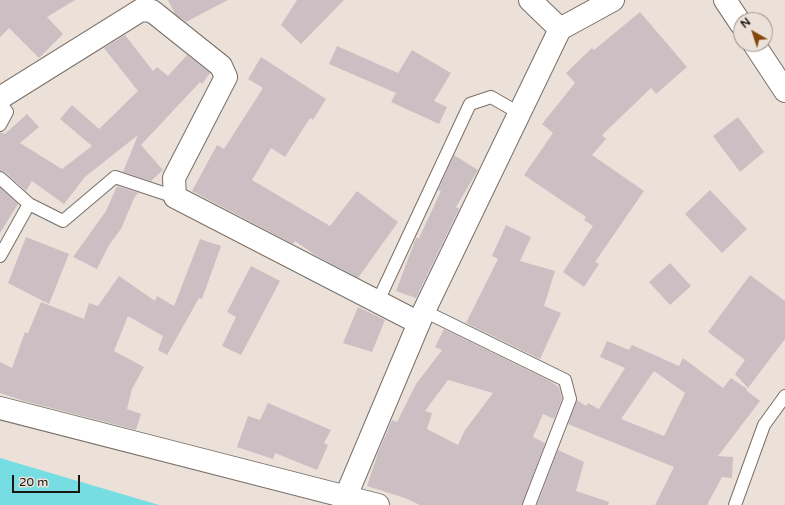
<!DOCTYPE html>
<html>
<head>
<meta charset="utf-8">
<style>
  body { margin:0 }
  #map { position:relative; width:785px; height:505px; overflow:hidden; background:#ebe1d8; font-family:"Varela Round",sans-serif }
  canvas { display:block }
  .north { position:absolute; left:733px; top:12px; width:40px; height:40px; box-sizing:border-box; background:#ebe1d8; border:1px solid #979089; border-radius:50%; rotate:321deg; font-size:11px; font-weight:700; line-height:16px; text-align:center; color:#1a1613 }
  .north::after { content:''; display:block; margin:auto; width:14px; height:18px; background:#86470a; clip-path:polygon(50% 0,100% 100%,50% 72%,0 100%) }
  .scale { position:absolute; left:12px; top:475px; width:68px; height:18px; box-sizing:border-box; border:2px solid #1a1613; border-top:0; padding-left:5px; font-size:12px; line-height:14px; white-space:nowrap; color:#1a1613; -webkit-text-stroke:3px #ebe1d8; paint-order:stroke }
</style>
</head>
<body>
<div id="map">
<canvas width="785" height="505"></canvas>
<div class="north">N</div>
<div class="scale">20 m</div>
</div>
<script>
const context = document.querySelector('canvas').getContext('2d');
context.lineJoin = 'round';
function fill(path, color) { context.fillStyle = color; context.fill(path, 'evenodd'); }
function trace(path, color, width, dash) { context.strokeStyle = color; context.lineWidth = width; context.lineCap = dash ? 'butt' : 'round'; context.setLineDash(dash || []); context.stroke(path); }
fill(new Path2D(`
  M0,458L159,505H0Z`), '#76dde2');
fill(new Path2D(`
  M0,0H75L47,17L63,34L39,58L9,28L0,37Z
  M168,0H228L186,22L175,14Z
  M297,0H344L301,44L281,25Z
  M640,12L687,67L656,94L651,88L602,135L606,139L592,155L644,191L595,262L599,264L584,287L563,272L593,226L584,220L586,217L524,175L553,133L542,124L575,83L566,73L592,48L594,50Z
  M125,35L153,71L157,67L168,76L187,55L210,73L202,84L200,82L141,145L163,170L151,181L123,172L138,135L85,177L64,204L32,181L26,191L5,172L0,171V132L5,134L27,114L39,127L20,143L62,169L92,146L60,119L72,105L99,129L138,91L104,48Z
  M337,46L398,73L412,50L451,73L434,101L447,107L439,124L391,102L396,93L329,64Z
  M261,57L326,99L313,120L310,118L285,157L271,148L252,180L330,226L357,191L398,222L358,278L315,255L295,241L293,244L192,191L217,145L224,149L263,88L248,79Z
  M738,117L764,152L740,172L713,136Z
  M454,155L478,170L456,207L459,209L416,298L396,291L416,238H419L441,191L438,190Z
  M117,186L139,193L135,196L121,229L109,245L97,269L73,257L106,211Z
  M0,188L18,204L0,233Z
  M710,190L747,229L722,253L685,214Z
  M506,225L531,237L520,261L555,271L544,306L561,313L540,359L466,323L498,259L492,256Z
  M26,237L69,254L49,304L8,283Z
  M200,239L221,246L202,299L199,298L167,355L158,350L163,336L128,316L114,351L144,367L132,389L127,409L141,414L136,430L24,401L0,393V362L12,368L25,332L28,333L41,302L84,319L89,303L98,306L119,276L155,301L157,296L174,306Z
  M670,263L691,286L670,305L649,282Z
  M251,266L280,281L241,355L222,346L236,317L227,312Z
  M750,275L785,301V339L748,388L735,374L745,360L708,332Z
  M358,307L385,320L372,352L343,343Z
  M444,329L550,381L559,387L562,399L554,419L543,414L533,437L545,443L522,505H420L405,498L367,486L378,453L392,420L397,422L416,384L442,350L435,347ZM448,380L493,393L465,430L458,445L427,429L432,413L425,411Z
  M607,341L629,350L632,345L679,366L683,358L723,388L731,378L747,389L746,390L760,401L718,456L733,457L732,478L722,477L707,505H655L674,467L568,424L577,400L586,406L588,403L599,409L625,368L600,357ZM654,371L685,393L664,436L621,419Z
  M268,403L331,430L324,443L328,445L317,470L275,453L273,459L237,447L248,416L260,420Z
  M558,450L584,462L576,491L609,502L608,505H537Z`), '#ccbfc4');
const service = new Path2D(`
  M0,102L7,112L0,125
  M0,178L29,204L63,221L115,177L175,197
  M0,256L29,204
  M378,301L470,104L491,97L519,113
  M424,311L565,380L570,399L529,505
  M735,505L764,425L785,396`);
const minor = new Path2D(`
  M530,0L560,29
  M725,0L741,24
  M754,44L785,91
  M0,98L141,10L152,11L221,66L226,77L174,178L175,197L419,323
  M346,496L424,311L560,29L613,0`);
const tertiary = new Path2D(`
  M0,408L378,505`);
trace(service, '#786f68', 14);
trace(minor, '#786f68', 24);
trace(tertiary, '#786f68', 24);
trace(service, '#fff', 12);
trace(minor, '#fff', 22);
trace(tertiary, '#fff', 22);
</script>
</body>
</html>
